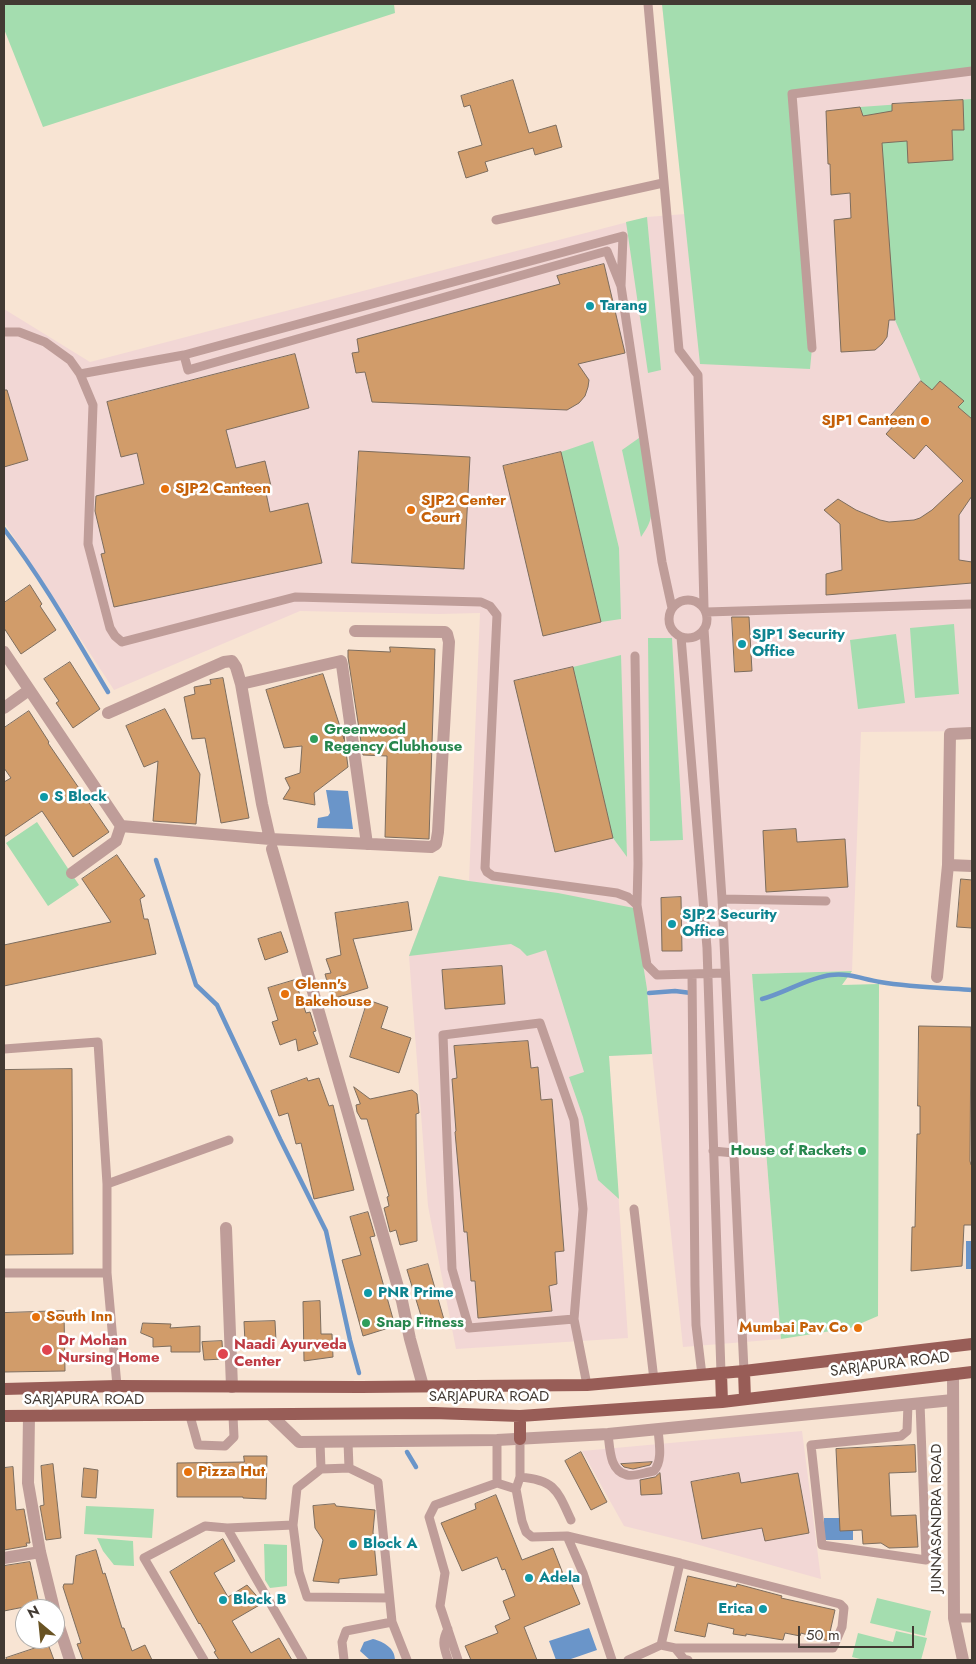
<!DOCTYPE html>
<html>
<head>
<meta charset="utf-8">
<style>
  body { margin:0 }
  #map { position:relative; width:976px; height:1664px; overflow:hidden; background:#f8e4d3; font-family:Jost,sans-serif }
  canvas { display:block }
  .frame { position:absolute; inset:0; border:5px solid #423a33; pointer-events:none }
  .north { position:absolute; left:15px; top:1599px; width:50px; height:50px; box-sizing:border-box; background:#fff; border:1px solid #b3b0ad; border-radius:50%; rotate:332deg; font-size:14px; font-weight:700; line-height:20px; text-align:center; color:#423a33 }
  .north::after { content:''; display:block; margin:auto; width:18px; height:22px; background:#695323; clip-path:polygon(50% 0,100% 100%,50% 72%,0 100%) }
  .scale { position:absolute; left:798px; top:1626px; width:116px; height:22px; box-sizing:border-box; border:2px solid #423a33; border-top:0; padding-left:6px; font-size:15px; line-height:18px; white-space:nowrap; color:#423a33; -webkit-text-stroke:4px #fff; paint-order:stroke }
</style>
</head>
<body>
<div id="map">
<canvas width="976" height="1664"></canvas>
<div class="frame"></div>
<div class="north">N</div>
<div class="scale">50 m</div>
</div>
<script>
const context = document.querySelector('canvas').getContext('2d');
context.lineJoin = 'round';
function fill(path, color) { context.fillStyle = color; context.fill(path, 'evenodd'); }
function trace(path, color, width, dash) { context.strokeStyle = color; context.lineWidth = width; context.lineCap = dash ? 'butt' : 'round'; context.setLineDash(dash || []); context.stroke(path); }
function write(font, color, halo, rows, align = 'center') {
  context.font = font + ' Jost,sans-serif'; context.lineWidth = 5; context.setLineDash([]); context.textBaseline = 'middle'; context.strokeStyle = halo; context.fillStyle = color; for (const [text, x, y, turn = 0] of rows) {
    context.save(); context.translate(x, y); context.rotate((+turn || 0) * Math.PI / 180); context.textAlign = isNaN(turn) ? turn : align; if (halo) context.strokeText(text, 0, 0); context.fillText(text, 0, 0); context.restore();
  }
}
fill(new Path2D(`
  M662,4H972V731L861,732L852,971L752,974L781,1339L683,1347L652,1054L609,1056L628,1338L456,1349L428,1206L409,956L439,876L469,881L480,613L439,614L300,611L114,690L4,522V309L90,362L647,217L685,214Z
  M802,1431L821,1579L692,1543L624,1526L582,1451Z`), '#f2d7d5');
fill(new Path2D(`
  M4,4H394L395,13L43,127L4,29Z
  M662,4H972V71L792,94L812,348L810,369L700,364Z
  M972,99V419L958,407L963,401L940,381L932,390L921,381L895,320L879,114L863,116L860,107Z
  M647,217L661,370L648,373L626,222Z
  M639,438C645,462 653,491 651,516C650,524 645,531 641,537L622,450Z
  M593,441L619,548L621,619L601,622L561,452Z
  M954,624L959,694L915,698L910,628Z
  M896,634L905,703L858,709L850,640Z
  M648,638H672L683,840L650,841Z
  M621,655L627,857L613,838L573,667Z
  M37,822L79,885L48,906L6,843Z
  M439,876L469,881L558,893L634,908L647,989L652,1054L609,1056L619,1199L598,1180L583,1117L569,1077L584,1072L546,950L527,956L520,949L511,944L409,956Z
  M852,971L842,985L879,984L878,1316L850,1328L781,1339L752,974Z
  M86,1506L154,1509L152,1538L84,1534Z
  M97,1538L133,1541L134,1566L114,1565L103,1551Z
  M264,1544L287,1545V1586L270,1588L265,1580Z
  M877,1598L931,1611L925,1636L870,1623Z
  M896,1631L927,1638L921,1660H864L852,1657L858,1633L893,1642Z`), '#a4ddaf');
fill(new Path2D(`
  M326,790L348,791L353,829L317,828L318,818L328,816L330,813Z
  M966,1241H972V1269H966Z
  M824,1518H853V1540H824Z
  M589,1628L597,1650L568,1660H556L549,1641Z
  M373,1639C384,1642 395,1648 395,1660H370L360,1651L364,1642Z`), '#6a95c9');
trace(new Path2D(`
  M4,529C43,580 75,637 108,692
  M156,860L196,985L217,1005L280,1139L326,1231L350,1340L359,1373
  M649,993L675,991L691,993
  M762,999C785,993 807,978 831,975C850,973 862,979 880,982C910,987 942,988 972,990
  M407,1452L416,1467`), '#6a95c9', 4.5);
const building = new Path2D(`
  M513,80L529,133L556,125L562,147L535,155L533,148L485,162L488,171L466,178L458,152L482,145L470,105L464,107L461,96Z
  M963,100L964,130H952L953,160L908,163L907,141L882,143L895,320H889L887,337L882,344L875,350L841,352L834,220L851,218L850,193L831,195L830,164H828L826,111L860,107L863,116L892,111V104Z
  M604,264L625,353L578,364L589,380L588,387L585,396L579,403L567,410L372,402L365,372L356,373L352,353L359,352L357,339L560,284L557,276Z
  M295,354L309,408L226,430L236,468L265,461L271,486L265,488L270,512L308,503L322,563L114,607L101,554L105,553L95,511L96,496L144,484L137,453L121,457L107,402Z
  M921,381L932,390L940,381L964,401L958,407L972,419V496L959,515V560L972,562V583L826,595V574L842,570L840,524L824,510L838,499L856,510L880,520L889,522L914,520L920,518L932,510L963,481L926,445L914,459L886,434L895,424L889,418Z
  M4,390H7L28,460L4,467Z
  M359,451L470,457L464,569L352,563Z
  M561,452L601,622L543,636L503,466Z
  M30,585L42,604L40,606L56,630L21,654L4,628V603Z
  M732,617H749L752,671L735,672Z
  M390,647L435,649L429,839L385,837L387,756L363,755L348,657V650L390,652Z
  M70,662L100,709L73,728L56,703L59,701L44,679Z
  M573,667L613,838L555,852L514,681Z
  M323,674L344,739V736L348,767L314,793L315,805L283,799L290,788L285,778L300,773L302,746L284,748L266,690Z
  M223,678L249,818L221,823L205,738L192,739L184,697L195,694L194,687L211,684L210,680Z
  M165,709L200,774L196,824L153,821L158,761L144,767L126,726Z
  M29,711L49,742L48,743L109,832L73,857L42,811L4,837V782L11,778L4,768V728Z
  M796,829L797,842L845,839L848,887L766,892L763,831Z
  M117,855L145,896L140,899L144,919H148L156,954L4,986V945L111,922L82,879Z
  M961,879L972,880V928L957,927Z
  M681,897L682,951H662L661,898Z
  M408,902L412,930L353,939L368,988L332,999L325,974L331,973L326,959L341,955L335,913Z
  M281,932L288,952L265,960L258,939Z
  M502,966L505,1004L445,1009L442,970Z
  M295,980L306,1013L310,1012L316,1031L313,1032L318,1044L298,1051L296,1039L280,1045L272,1022L278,1020L268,988Z
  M368,1000L388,1007L381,1028L411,1038L399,1073L350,1057Z
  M919,1026L971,1027L970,1161L971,1165H972V1225H964L962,1266L911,1271L912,1227H915L917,1134H920V1106H918Z
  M528,1041L531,1068L538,1067L541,1100L552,1099L564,1251L555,1252L557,1284L549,1286L552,1311L478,1318L475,1281H471L467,1232H464L455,1132L456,1131L452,1079L457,1078L454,1046Z
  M72,1069L73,1254L4,1255V1070Z
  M307,1078L308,1081L319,1078L329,1106L333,1105L354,1190L314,1199L301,1143L296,1144L288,1113L279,1116L271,1091Z
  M354,1087L370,1099L412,1090L417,1094L419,1113L416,1114L417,1241L400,1245L396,1230L390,1232L384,1208L389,1206L387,1197L389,1196L367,1119H361L357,1112L356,1105L360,1104Z
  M368,1212L375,1236L370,1237L395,1326L363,1336L342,1260L361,1255L350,1217Z
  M428,1264L445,1323L425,1329L407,1270Z
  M320,1301L321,1334H332L333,1357L304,1361L303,1302Z
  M64,1311L65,1371L4,1372V1313Z
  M275,1321L276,1341L245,1342L244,1322Z
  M143,1323L171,1324L170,1328L200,1326V1352H171V1346L153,1347V1338L141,1333Z
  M222,1341L223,1359L204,1360L202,1342Z
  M915,1445L916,1472L889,1473L891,1516L916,1515L918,1547L889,1548L881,1543L863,1544L862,1530L840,1531L836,1449Z
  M581,1452L607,1502L591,1510L565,1461Z
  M244,1456H267L266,1499L243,1498V1497H177V1463L244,1462Z
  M652,1462L650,1465L633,1469L624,1467L621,1464Z
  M53,1464L61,1538L46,1540L40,1506L44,1505L41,1466Z
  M13,1467L16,1510L24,1509L30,1543H26L27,1546L4,1550V1468Z
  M84,1468L98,1470L96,1498L82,1497Z
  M660,1473L662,1494L641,1495L640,1480L655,1477Z
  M739,1473L741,1483L798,1473L809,1533L765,1541L762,1528L702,1539L691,1482Z
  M496,1495L522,1560L553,1548L565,1579L569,1578L580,1604L524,1627L537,1660H471L465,1646L498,1633L495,1626L510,1619L503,1601L515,1596L505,1569L502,1570L497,1557L462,1571L441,1523L476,1509L475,1504Z
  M335,1504L336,1506L375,1510L373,1532L377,1575L339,1579V1583L313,1581L323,1540L315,1528L313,1506Z
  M223,1539L235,1561L214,1573L228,1597L247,1585L263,1603L232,1621L251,1653L279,1638L292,1660H219L214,1652L216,1651L200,1623L199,1624L170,1572Z
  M96,1550L103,1574L105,1573L122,1628H124L132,1651L145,1645L152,1660H83L77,1644L81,1643L63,1587L64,1584H73L76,1556Z
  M30,1562L39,1604L4,1611V1566Z
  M688,1576L736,1587L737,1584L782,1596L781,1598L835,1610L828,1641L801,1633L800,1636L785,1633L783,1640L746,1634V1636L733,1634L734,1629L708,1623L705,1637L675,1631Z
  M48,1644L54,1660H7L6,1658Z`);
fill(building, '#d19c6a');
trace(building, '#7d6d5e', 1);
trace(new Path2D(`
  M648,4L679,350L698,375L704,607
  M496,220L663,183
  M621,286L662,562L672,608
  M4,332H19L45,342L70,360L80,374L93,405L88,544L110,628L115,636L122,642L295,597L481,602L490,606L497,615L485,868L487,872L493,876L617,893L628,897L637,905L647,965L657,975L725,973
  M812,348L792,94L972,71
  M80,374L184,355L623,236L621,286L607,251L188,370L184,355
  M669 619a19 19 0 1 1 38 0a19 19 0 1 1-38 0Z
  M706,612L972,604
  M704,629L722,899L744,1371
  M681,637L707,948L721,1373
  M635,656L638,864L637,905
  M722,899L826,901
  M692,974L695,1285L696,1325L702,1375
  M4,1049L98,1042L107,1184V1273L117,1386
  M713,1151L734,1153
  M107,1184L229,1140
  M634,1209L654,1380
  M4,1273H107
  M574,1319L583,1209L574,1120L540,1023L443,1035L452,1269L469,1328L574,1319L587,1385
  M908,1404L907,1431L901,1436L811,1445L822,1545L926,1560L920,1403
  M190,1416L198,1445L225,1446L234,1437L233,1416
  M608,1434C610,1447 609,1471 627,1475C634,1477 646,1472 654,1471C663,1460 659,1443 658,1429
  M520,1439V1477L516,1489L522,1521L526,1532L532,1537L567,1536L680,1563L661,1645L628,1660
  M320,1442L321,1469
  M348,1442L349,1468
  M520,1477C555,1480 557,1490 571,1520
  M497,1483V1440
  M293,1525L299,1572L307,1597L389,1598
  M227,1528L303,1660
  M567,1536L583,1573L612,1660
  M954,1618H972
  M448,1629C441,1642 444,1647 448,1660
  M661,1645L675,1648H833L842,1627L844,1608L840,1604L680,1563
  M675,1648L684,1659L688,1660
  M204,1660L144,1558L205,1526L227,1528L293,1525L297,1488L321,1469L349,1468L378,1482L392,1622L407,1660
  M344,1660L342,1642L346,1631L392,1622
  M458,1660L440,1606L445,1573L429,1517L435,1505L497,1483L516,1489`), '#bf9d99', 9);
trace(new Path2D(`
  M4,652L121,826L270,839L431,847L436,844L438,832L449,642L447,634L445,632L355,631
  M4,708L29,690
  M108,713L224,662L232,661L236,667L241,684
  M270,839L262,804L241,684L341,661L342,665L367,844
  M272,849L402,1301L410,1339L423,1386
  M948,865L972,866
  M72,873L116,841L121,826
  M937,977L948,865L950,734L972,733
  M226,1228L232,1387
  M271,1415L299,1442L497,1440L608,1434L953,1400
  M29,1416L28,1483L40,1552L54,1609
  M4,1558L40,1552
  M55,1614L70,1660`), '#bf9d99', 12);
trace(new Path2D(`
  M953,1374L954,1618L963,1660`), '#bf9d99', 12);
trace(new Path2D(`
  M744,1371L745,1399
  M721,1373L722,1402
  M4,1389L117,1386L361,1387L587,1385L744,1371L972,1344
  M4,1416L434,1413L520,1416L722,1402L972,1372
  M520,1416V1439`), '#985d57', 12);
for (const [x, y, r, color] of [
  [590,306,5,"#0f9aa8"],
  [925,421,5,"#e8710a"],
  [165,489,5,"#e8710a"],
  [411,510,5,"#e8710a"],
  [742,644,5,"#0f9aa8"],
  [314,739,5,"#2e9e5b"],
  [44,797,5,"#0f9aa8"],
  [672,924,5,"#0f9aa8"],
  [285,994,5,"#e8710a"],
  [862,1151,5,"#2e9e5b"],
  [368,1293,5,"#0f9aa8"],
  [36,1317,5,"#e8710a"],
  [366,1323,5,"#2e9e5b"],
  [858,1328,5,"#e8710a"],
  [47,1350,6,"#e0444e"],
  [223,1354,6,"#e0444e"],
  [188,1472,5,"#e8710a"],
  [353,1544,5,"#0f9aa8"],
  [529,1578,5,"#0f9aa8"],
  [223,1600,5,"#0f9aa8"],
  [763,1609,5,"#0f9aa8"]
]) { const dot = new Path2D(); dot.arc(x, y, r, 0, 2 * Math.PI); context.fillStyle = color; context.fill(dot); trace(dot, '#fff', 2); }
write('bold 15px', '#0d838f', '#fff', [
  ["Tarang",600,306],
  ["SJP1 Security",752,635],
  ["Office",752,652],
  ["S Block",54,797],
  ["SJP2 Security",682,915],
  ["Office",682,932],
  ["PNR Prime",378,1293],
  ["Block A",363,1544],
  ["Adela",539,1578],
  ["Block B",233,1600],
  ["Erica",753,1609,"right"]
], 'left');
write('bold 15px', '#c56008', '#fff', [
  ["SJP1 Canteen",915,421,"right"],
  ["SJP2 Canteen",175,489],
  ["SJP2 Center",421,501],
  ["Court",421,518],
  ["Glenn's",295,985],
  ["Bakehouse",295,1002],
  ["South Inn",46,1317],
  ["Mumbai Pav Co",848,1328,"right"],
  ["Pizza Hut",198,1472]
], 'left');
write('bold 15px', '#27864d', '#fff', [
  ["Greenwood",324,730],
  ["Regency Clubhouse",324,747],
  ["House of Rackets",852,1151,"right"],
  ["Snap Fitness",376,1323]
], 'left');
write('bold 15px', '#be3a42', '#fff', [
  ["Dr Mohan",58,1341],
  ["Nursing Home",58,1358],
  ["Naadi Ayurveda",234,1345],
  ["Center",234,1362]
], 'left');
write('15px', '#423a33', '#fff', [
  ["SARJAPURA ROAD",890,1365,-7],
  ["SARJAPURA ROAD",489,1397],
  ["SARJAPURA ROAD",84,1400],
  ["JUNNASANDRA ROAD",937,1518,-90]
]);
</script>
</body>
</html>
